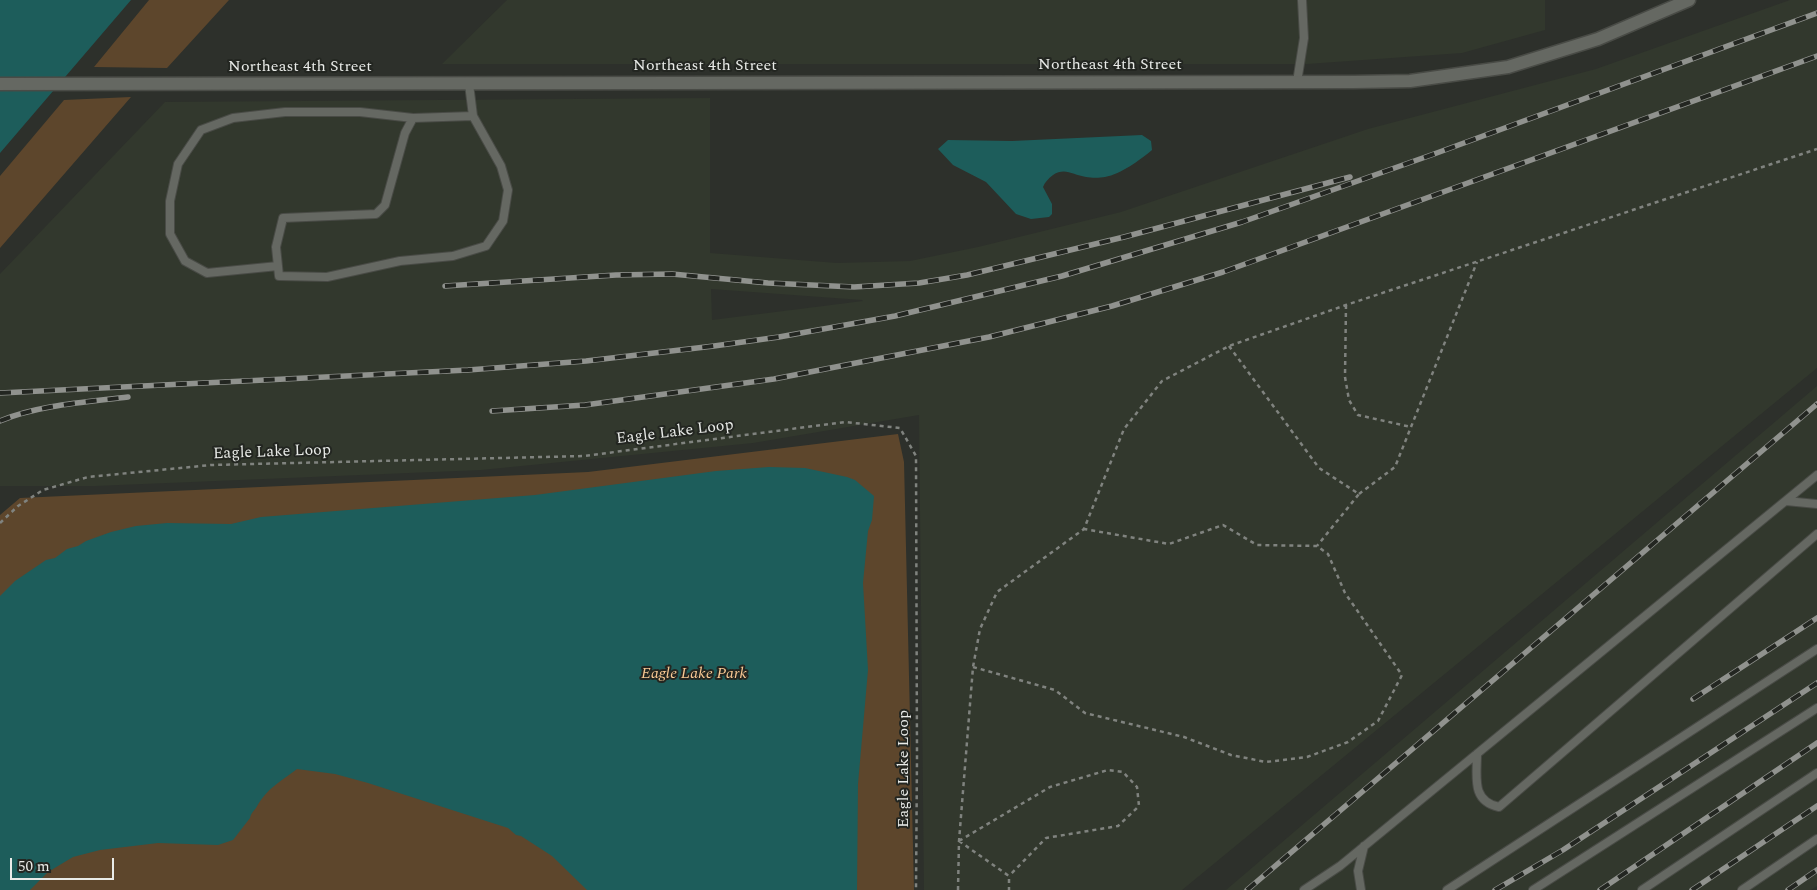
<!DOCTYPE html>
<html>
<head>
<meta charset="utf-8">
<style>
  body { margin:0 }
  #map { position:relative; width:1817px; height:890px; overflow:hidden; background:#2d302b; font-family:Spectral,serif }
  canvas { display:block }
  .scale { position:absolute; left:10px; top:858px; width:104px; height:22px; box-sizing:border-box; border:2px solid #e9ebe8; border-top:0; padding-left:6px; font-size:15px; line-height:18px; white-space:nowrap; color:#e9ebe8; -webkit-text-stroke:4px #232621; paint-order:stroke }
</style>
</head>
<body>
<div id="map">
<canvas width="1817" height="890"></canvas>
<div class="scale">50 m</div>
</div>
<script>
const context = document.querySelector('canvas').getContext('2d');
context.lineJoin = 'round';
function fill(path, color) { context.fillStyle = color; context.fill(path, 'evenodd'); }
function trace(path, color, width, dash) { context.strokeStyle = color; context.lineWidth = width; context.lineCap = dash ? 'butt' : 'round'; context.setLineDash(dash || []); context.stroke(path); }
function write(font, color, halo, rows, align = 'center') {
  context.font = font + ' Spectral,serif'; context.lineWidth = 4; context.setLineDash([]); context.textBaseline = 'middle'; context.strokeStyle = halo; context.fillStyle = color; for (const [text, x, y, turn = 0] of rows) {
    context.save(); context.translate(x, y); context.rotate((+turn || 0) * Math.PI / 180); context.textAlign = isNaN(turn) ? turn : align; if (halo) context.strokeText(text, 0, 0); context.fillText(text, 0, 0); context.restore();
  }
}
fill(new Path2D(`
  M507,0H1545V30L1462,53L1307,64H442Z
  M1790,0H1817V368L1182,890H924L919,415L753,443L481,470L95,486H0V274L165,102L710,98V253L837,263L910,261L978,247L1121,212L1368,129L1596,69ZM711,289L862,300L863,301L712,320Z
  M1817,386V886L1811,890H1226Z`), '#32382d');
fill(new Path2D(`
  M149,0H229L167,68L94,67Z
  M131,97L0,248V176L64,100Z
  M898,434L904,462L914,890H0V515L20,498L588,472Z`), '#5d462c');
fill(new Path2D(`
  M0,0H131L0,153Z
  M1142,135L1151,141L1152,150C1140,160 1121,174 1105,177C1100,178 1091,178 1086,177C1073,175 1065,167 1053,175C1048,179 1045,182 1043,187L1052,204V214L1049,217L1031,219L1016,214L986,182L953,165L938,149L948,140L1012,141Z
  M769,467L805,468L847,477L855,480L874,496L872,520L868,531L863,583L868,670L858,784L857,890H587L552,856L521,836L516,835L508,828L368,783L335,774L297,769C279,783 268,787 256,808C253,812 251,813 250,818L233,840L218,845L158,843L100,850L73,857L48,872L30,890H0V596L15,581L46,560L55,558L67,549L78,546L86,541L111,532L136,526L167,523L231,524L261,517L535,495L716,471Z`), '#1d5d5b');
const lane = new Path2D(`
  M1297,82L1304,38L1302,0
  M469,84L473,116L501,166L508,190L503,221L486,246L453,256L400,261L327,277L279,276L276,247L283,218L376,214L385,205L405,133L413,118L473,116
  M278,266L207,273L185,261L170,234V201L178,164L201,130L233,118L285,112H360L413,118
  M1786,501L1817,504
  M1477,754C1477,777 1471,801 1499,807L1817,534
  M1304,890L1340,866L1817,475
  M1361,890L1358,871L1364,846
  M1447,890L1817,649
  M1533,890L1817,708
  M1642,890L1817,773
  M1742,890L1817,839`);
const secondary = new Path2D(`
  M0,84L1354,82L1410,81L1508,67L1598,39L1689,0`);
trace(lane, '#494b46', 10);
trace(secondary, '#494b46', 15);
trace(new Path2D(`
  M1346,305L1345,377L1349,400L1358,415L1411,427
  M1229,346L1319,468L1359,494L1317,546
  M1359,494L1395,467L1477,262
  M0,523L18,506L43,490L88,477L211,465L584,456L845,422L900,428L916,456L917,756L916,890
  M973,667L1055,690L1085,713L1184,737L1231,755L1266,762L1307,757L1348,742L1378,721L1402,675L1345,593L1328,554L1317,546L1257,545L1223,525L1169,544L1084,529
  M959,841L1050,787L1108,770L1123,772L1137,787L1139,806L1118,826L1046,838L1009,876
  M959,841L1009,876V890
  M958,890L959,841L973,667L980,629L997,592L1084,529L1124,429L1162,381L1229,346L1346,305L1817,149`), '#80837f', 2.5, [4, 4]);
trace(lane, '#656862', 8);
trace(secondary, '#656862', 12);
const rail = new Path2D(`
  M445,286L616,275L672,274L768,283L854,287L919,283L967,275L1124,237L1350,177
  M0,393L468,370L586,361L714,346L779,337L895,316L1062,276L1242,222L1434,154L1817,13
  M492,411L585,405L774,379L989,337L1112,306L1223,272L1817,56
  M0,421C38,405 88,402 128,397
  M1693,699L1817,618
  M1247,890L1817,404
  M1495,890L1563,850L1817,683
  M1600,890L1817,743
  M1692,890L1817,806
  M1788,890L1817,870`);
trace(rail, '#90928e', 5.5);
trace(rail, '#232621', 4, [11]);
write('16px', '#e9ebe8', '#232621', [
  ["Northeast 4th Street",1110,66],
  ["Northeast 4th Street",705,67],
  ["Northeast 4th Street",300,68],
  ["Eagle Lake Loop",675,433,-7],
  ["Eagle Lake Loop",272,453,-2],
  ["Eagle Lake Loop",905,769,-90]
]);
write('italic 16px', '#f9c994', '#232621', [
  ["Eagle Lake Park",694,675]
]);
</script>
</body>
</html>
